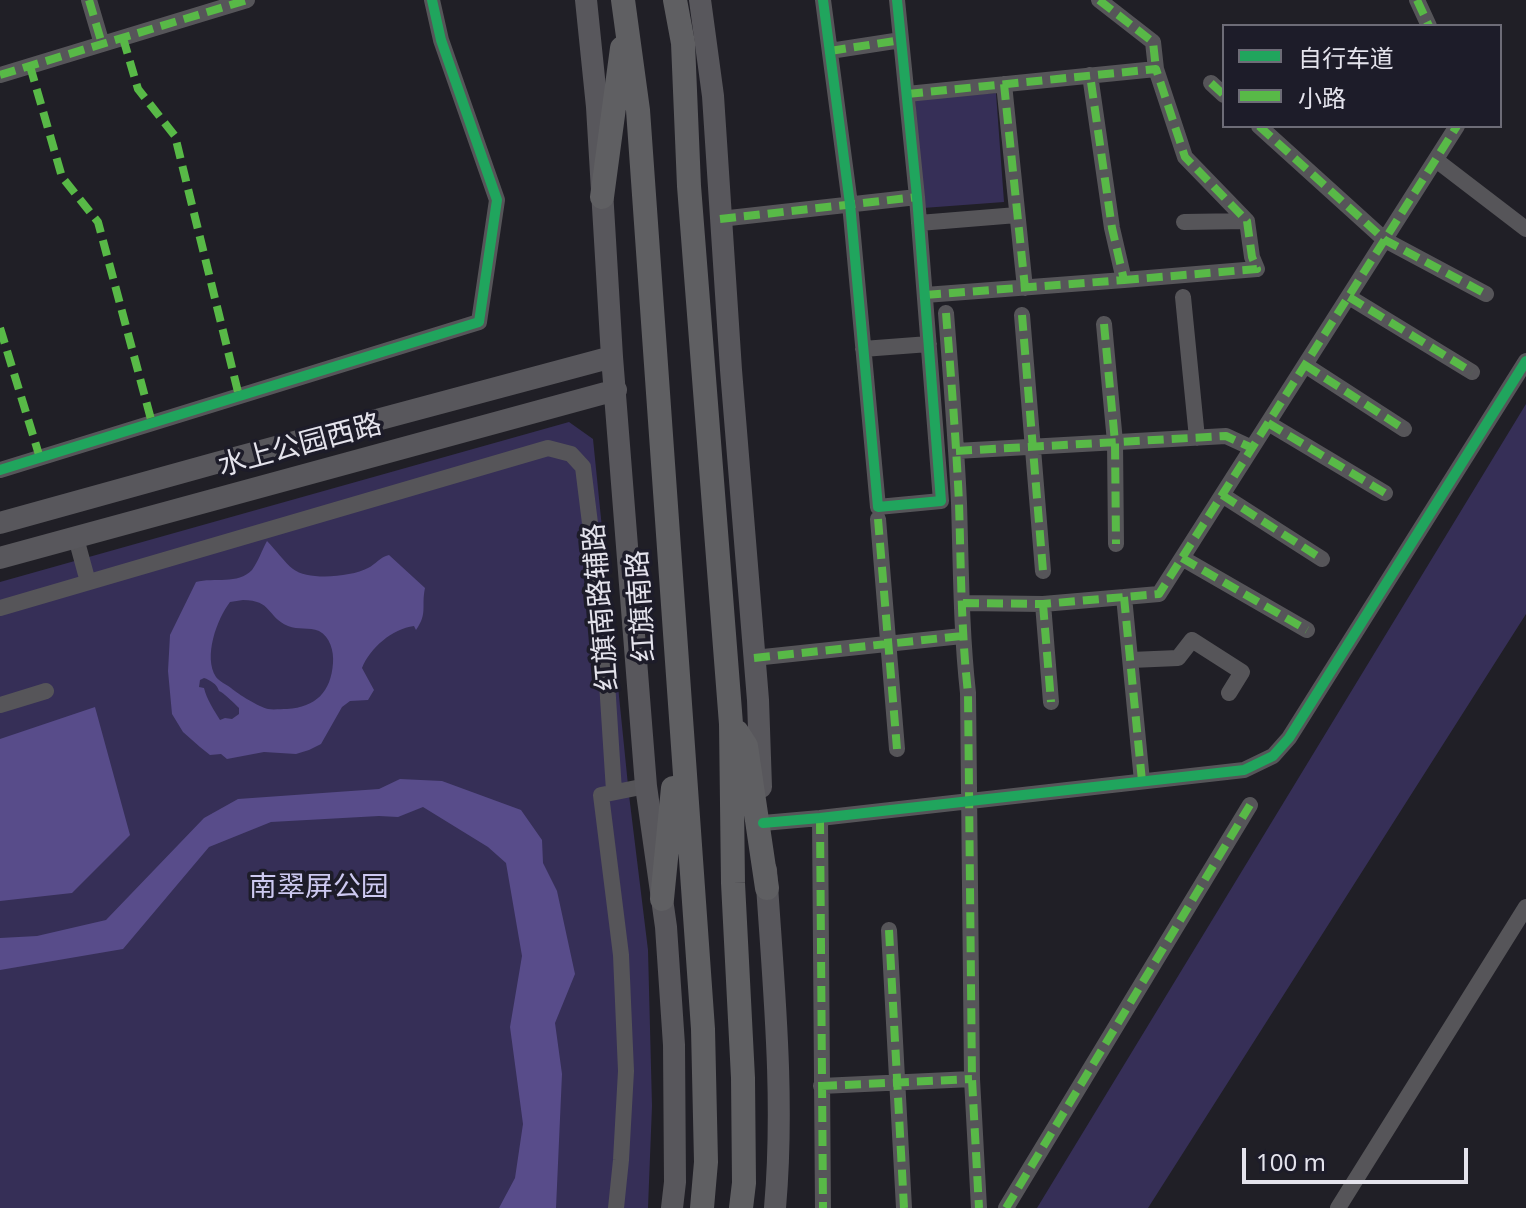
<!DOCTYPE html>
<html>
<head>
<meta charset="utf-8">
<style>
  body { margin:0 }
  #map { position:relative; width:1526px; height:1208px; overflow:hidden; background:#201f26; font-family:"Noto Sans","Noto Sans SC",sans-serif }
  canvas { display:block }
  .legend { position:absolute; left:1222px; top:24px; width:280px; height:104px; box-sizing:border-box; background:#1d1c29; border:2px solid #6d6c77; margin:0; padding:10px 14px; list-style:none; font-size:24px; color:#e4e3ec }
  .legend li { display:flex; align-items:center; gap:16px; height:40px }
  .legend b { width:40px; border:2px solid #6d6c77 }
  .scale { position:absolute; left:1242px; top:1148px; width:226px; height:36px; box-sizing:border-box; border:4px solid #e4e3ec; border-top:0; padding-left:10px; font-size:24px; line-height:28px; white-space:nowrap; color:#e4e3ec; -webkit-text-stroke:6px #1d1c29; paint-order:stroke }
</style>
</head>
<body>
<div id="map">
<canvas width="1526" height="1208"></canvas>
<ul class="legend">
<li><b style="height:10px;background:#20a55d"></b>自行车道</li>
<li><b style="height:10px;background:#58b947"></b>小路</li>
</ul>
<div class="scale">100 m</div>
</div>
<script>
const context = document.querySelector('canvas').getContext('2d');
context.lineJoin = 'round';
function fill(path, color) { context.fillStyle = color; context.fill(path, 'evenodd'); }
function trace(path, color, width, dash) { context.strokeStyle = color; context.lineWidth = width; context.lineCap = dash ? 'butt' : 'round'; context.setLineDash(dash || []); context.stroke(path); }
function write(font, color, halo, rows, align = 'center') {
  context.font = font + ' "Noto Sans","Noto Sans SC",sans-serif'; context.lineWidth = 7; context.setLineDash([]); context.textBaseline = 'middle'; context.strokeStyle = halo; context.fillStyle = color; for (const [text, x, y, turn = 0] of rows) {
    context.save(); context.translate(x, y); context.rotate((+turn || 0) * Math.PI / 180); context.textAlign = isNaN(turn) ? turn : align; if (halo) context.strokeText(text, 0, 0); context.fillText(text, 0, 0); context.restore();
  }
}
fill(new Path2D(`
  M996,93L1004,202L923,208L915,99Z
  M1526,404V614L1148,1208H1037Z
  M569,422L593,439L629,795L648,950L652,1106L648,1208H0V582Z`), '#362f57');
fill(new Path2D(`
  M267,541C275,549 285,563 293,569C308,581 351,577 368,568C376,564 380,557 389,555L425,588C421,607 428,613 416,630L414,626C392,629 370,648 362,668L374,690L368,700L350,701L342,707L321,744L309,750L296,754L264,752L227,759L221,754L210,755L200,747L183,732L172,714L168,671L170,635L196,582C214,577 238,585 252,570C258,562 262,550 267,541ZM243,600C272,600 267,617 288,626C298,630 309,627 319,631C330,637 334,651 333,663C331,692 316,707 287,709C281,709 273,710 268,709C259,707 238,694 231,688C227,685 219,681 216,677C203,657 217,619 230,602ZM204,678C210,680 217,684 219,691C224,693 234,703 239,708V714L232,719L225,718L220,720C214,710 207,700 204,688L199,687L200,680Z
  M95,707L130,835L72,893L0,901V739Z
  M400,779L442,781L521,810L542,840L543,863L557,891L575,974L555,1023L562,1074L556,1208H499L515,1178L523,1124L510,1027L522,956L506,863L488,847L423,807L398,817L379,816L271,822L209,847L123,949L0,970V938L37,936L106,920L204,818L238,799L379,789Z`), '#584c8a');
trace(new Path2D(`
  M89,0L102,44
  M823,0L850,204L878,507L941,501L917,197L897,0
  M1099,0L1153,42L1156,69
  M1417,0L1429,26
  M830,51L901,40
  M0,75L247,0
  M1211,83L1224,95
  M1004,84L1025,288
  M907,94L1156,69L1185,157L1247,221L1252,257L1257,269L1124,280
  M1259,126L1385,240L1486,294
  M1436,160L1526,229
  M720,219L917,197
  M1184,222L1247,221
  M919,223L1017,215
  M925,295L1124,280L1112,228L1090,75
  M1183,297L1197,438
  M1349,297L1472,372
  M946,313C951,376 956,439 959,503C961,566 961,630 968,693L972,1079L979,1208
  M1022,315L1043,571
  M1104,324L1115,442L1116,544
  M863,349L929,344
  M1305,365L1404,429
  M1268,423L1385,493
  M956,451L1226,436L1252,448
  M0,470L479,322L497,200L441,40L432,0
  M1222,495L1322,559
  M878,519L897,749
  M76,538L88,582
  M1182,558L1307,630
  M1124,597L1142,781
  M963,603L1043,604L1159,594L1457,126
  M1043,604L1051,702
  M0,608L548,448L571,454L583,467L604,636L614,791
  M754,658L962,636
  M1131,660L1178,658L1192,640L1242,672L1229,693
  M0,705L46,691
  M820,818L823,1208
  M763,823L820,818L1244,770L1273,756L1289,738L1526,361
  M889,930L904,1208
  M821,1086L972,1079
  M616,1208L621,1160L626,1071L621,955L601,795L646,786
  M1006,1208L1250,805
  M1338,1208L1526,907`), '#565559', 16);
trace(new Path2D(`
  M586,0L597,107L612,357L646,786L666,927L674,1045L675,1182L672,1208
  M700,0L713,96L731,370L758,700L761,787
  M0,523L216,463L612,357
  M0,558L616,390
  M766,870C773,982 785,1095 775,1208`), '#58575c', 22);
trace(new Path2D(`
  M623,0L638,110L703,1029L706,1162L702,1208
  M675,0L683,43L689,186L731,724L733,883L743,1078L744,1183L741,1208
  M602,197L622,48
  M737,732L746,746L767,888
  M662,899L673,788`), '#5f5f62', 24);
trace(new Path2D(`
  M89,0L102,44
  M1099,0L1153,42L1156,69
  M1417,0L1429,26
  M123,38L138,89L175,136L239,396
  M830,51L901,40
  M30,66L62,177L98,222L152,423
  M0,75L247,0
  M1211,83L1224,95
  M1004,84L1025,288
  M907,94L1156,69L1185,157L1247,221L1252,257L1257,269L1124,280
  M1259,126L1385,240L1486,294
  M720,219L917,197
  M925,295L1124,280L1112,228L1090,75
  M1349,297L1472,372
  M946,313C951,376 956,439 959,503C961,566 961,630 968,693L972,1079L979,1208
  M1022,315L1043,571
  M1104,324L1115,442L1116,544
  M0,328L40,458
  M1305,365L1404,429
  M1268,423L1385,493
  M956,451L1226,436L1252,448
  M1222,495L1322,559
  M878,519L897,749
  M1182,558L1307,630
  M1124,597L1142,781
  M963,603L1043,604L1159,594L1457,126
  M1043,604L1051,702
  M754,658L962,636
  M820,818L823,1208
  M889,930L904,1208
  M821,1086L972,1079
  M1006,1208L1250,805`), '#58b947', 8, [16, 8]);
trace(new Path2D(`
  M823,0L850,204L878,507L941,501L917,197L897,0
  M0,470L479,322L497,200L441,40L432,0
  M763,823L820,818L1244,770L1273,756L1289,738L1526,361`), '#20a55d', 10);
write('28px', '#e4e3ec', '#1d1c29', [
  ["水上公园西路",300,446,-15],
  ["红旗南路",642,606,-94],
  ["红旗南路辅路",602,607,-95]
]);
write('28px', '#cdc9f0', '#1d1c29', [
  ["南翠屏公园",319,888]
]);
</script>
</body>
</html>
